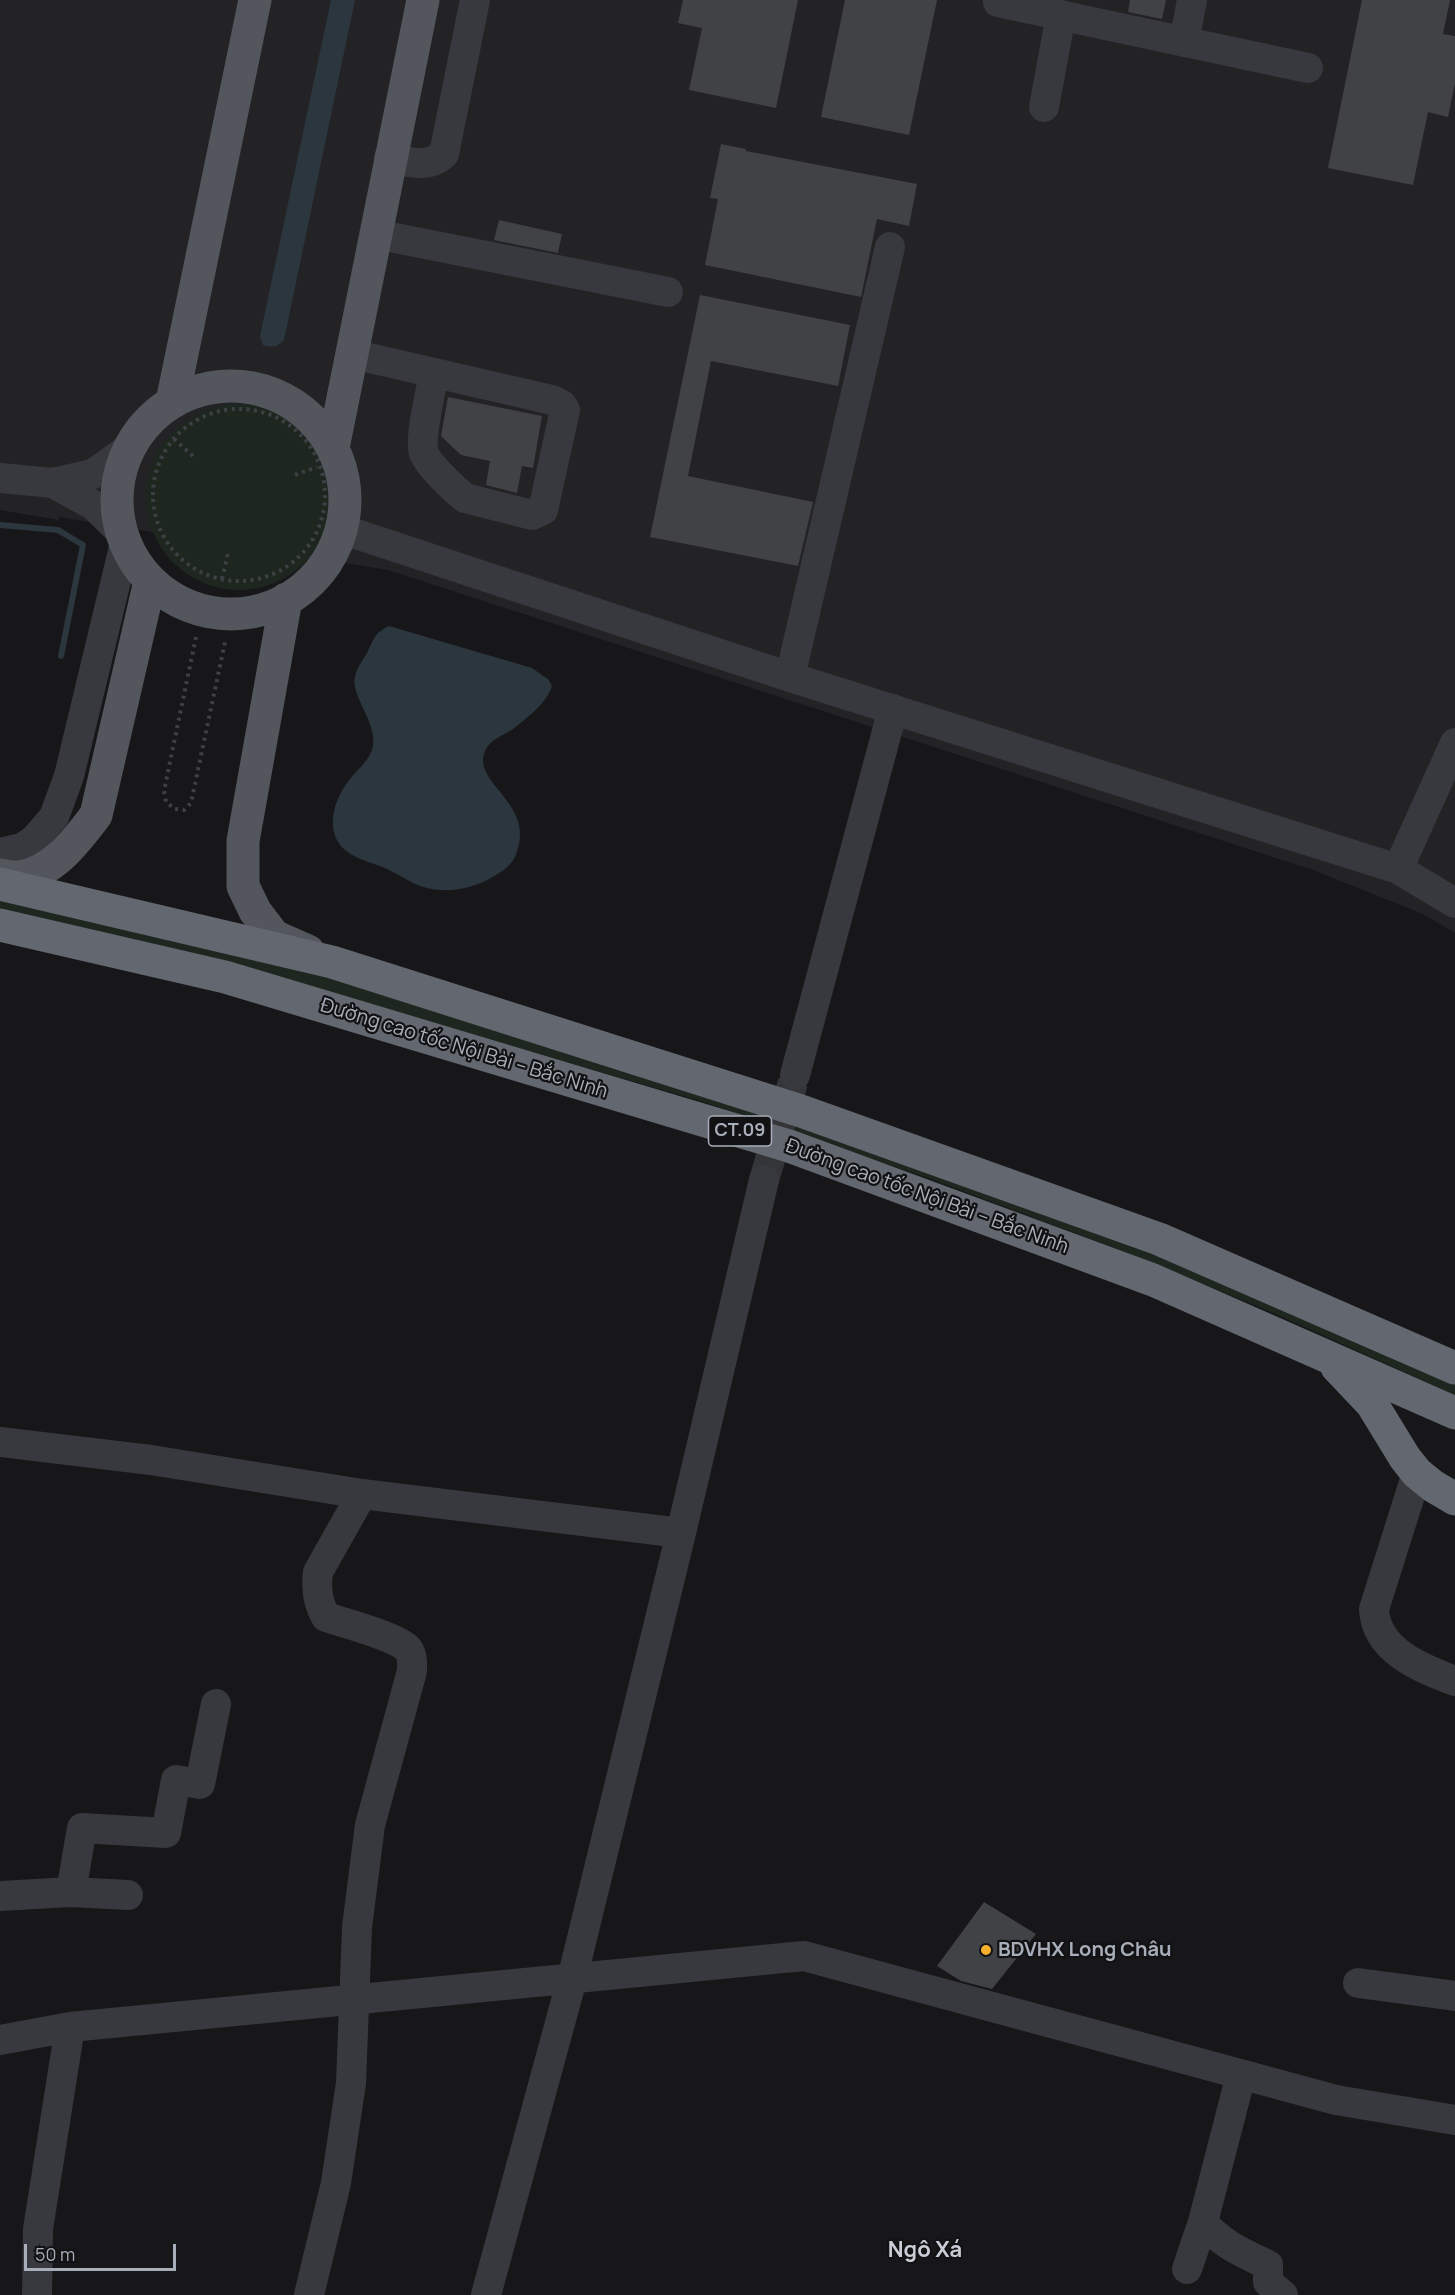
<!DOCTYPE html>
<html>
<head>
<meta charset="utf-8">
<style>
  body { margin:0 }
  #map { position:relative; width:1455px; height:2295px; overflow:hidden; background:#171719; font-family:Manrope,sans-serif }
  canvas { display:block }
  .scale { position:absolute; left:24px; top:2244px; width:152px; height:27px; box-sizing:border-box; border:3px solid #a8aeb9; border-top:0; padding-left:8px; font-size:18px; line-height:21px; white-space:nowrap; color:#a8aeb9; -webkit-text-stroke:4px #121214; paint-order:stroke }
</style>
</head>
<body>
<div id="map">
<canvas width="1455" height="2295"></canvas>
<div class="scale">50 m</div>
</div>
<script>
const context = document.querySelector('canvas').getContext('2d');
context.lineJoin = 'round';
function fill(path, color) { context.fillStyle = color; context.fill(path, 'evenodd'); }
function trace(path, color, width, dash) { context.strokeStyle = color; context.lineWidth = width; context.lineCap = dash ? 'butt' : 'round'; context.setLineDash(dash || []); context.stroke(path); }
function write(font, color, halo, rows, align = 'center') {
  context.font = font + ' Manrope,sans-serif'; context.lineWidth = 4.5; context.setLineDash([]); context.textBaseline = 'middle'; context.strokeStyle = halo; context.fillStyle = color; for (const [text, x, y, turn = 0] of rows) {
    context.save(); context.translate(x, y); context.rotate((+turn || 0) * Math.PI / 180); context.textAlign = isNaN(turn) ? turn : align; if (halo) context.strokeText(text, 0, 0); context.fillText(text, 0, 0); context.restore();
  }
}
fill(new Path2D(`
  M0,0H1455V933L1423,914L1313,870L388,570L59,517V520L0,510Z`), '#232326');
fill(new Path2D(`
  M146 497a93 93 0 1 1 186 0a93 93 0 1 1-186 0Z
  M0,899L315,974L607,1059L1073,1219L1455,1380V1395L1269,1311L1125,1252L923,1176L818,1142L707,1103L389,1010L0,910Z`), '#1e271f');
fill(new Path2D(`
  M331,0H355L284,340C278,347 272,348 263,345L260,336Z
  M389,626L532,668L549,680L552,686C547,703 527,718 513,729C503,736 490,739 485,751C471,785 539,803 515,857C510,867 500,873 491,878C467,891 439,895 413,883C404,878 395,873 385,868C368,861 344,857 336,838C328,818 337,795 350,779C358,769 370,760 373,746C377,722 350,695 355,677C356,669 363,660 367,653C374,639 374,633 389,626Z`), '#2c363e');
trace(new Path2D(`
  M0,525L58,530L83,545L61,656`), '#2c363e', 6);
fill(new Path2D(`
  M683,0H798L776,108L689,90L702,28L678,23Z
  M845,0H937L909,135L821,117Z
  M1130,0H1166L1162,19L1128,12Z
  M1362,0H1450L1443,34L1455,36V83L1448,117L1428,112L1413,185L1328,168Z
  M721,144L746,149V151L917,184L909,226L877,219L861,297L705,265L718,199L710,198Z
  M499,220L562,234L558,253L494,240Z
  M700,295L850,325L838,386L711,361L688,476L813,502L798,566L650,537Z
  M448,397L542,416L533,468L522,466L517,493L486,485L490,461L461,455L441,436Z
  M984,1902L1036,1934L992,1989L961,1981L937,1966Z`), '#414246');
trace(new Path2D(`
  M764,1180L793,1082`), '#343539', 30, [30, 15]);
trace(new Path2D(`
  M153 495a86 86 0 1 1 172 0a86 86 0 1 1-172 0Z
  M174,439L194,457
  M295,475L317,467
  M222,579L228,553
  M196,637L164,791L166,802L175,809L184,810L191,803L225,642`), '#3d4045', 4, [3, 4.5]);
trace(new Path2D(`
  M998,2L1308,68
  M1184,42L1192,0
  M1044,107L1061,15
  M389,158C409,162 428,169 444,154L475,0
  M375,234L668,292
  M352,354L552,400L562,405L565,410L543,510L532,515L465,498C455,490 428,465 424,453C419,439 431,390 434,373
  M0,478L53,483
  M341,529L790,677L1398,869L1455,903
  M121,532L93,505L53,483L93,474L128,449
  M790,677L890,247
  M0,853L22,848L34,840L54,817L69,776L125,543
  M1398,869L1455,743
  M795,1075L893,709
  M0,1442L151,1460L362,1494L681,1533
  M1417,1473L1374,1609C1376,1651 1421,1668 1455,1681
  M71,1892L128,1895
  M0,1896L71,1892L82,1828L166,1833L176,1780L200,1784L216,1704
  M1358,1983L1455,1996
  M0,2040L70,2027L804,1956L1336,2100L1455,2120
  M1203,2222C1221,2244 1243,2253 1268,2265V2282L1283,2295
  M1187,2269L1203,2222L1241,2075
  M37,2295L38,2229L70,2027
  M309,2295L336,2183L351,2083L357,1927L370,1825L412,1671C412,1663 413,1654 407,1648C394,1636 345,1623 326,1617C317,1602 316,1588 318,1572L362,1494
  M486,2295L572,1979L681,1533L764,1180`), '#37393e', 30);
trace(new Path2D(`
  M117 500a114 114 0 1 1 228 0a114 114 0 1 1-228 0Z
  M172,402L255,0
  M333,448L423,0
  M286,599L243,841V886L255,911L274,936L308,951
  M0,875C6,876 13,878 19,877C53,873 77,840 96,815L150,581`), '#53565d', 33);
trace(new Path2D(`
  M0,884L332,962L801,1111L1159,1239L1455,1368
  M0,925L225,977L789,1146L1153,1280L1455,1413
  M1337,1367L1372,1404L1405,1458L1417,1473L1433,1486L1455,1499`), '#63676f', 33);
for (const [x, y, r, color] of [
  [986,1950,6,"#faaf2e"]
]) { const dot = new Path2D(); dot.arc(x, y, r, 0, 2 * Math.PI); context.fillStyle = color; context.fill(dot); trace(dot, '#121214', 2); }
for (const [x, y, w] of [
  [740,1131,63]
]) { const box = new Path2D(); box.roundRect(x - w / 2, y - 15, w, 30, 4.5); context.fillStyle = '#121214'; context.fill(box); trace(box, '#a8aeb9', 1.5); }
write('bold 18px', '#a8aeb9', null, [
  ["CT.09",740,1131]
]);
write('20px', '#a8aeb9', '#121214', [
  ["Đường cao tốc Nội Bài – Bắc Ninh",464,1049,17],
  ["Đường cao tốc Nội Bài – Bắc Ninh",927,1197,20]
]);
write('bold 20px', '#a8aeb9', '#121214', [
  ["BDVHX Long Châu",998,1950]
], 'left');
write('bold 22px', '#c9cdd5', '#121214', [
  ["Ngô Xá",925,2251]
]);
</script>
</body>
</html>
